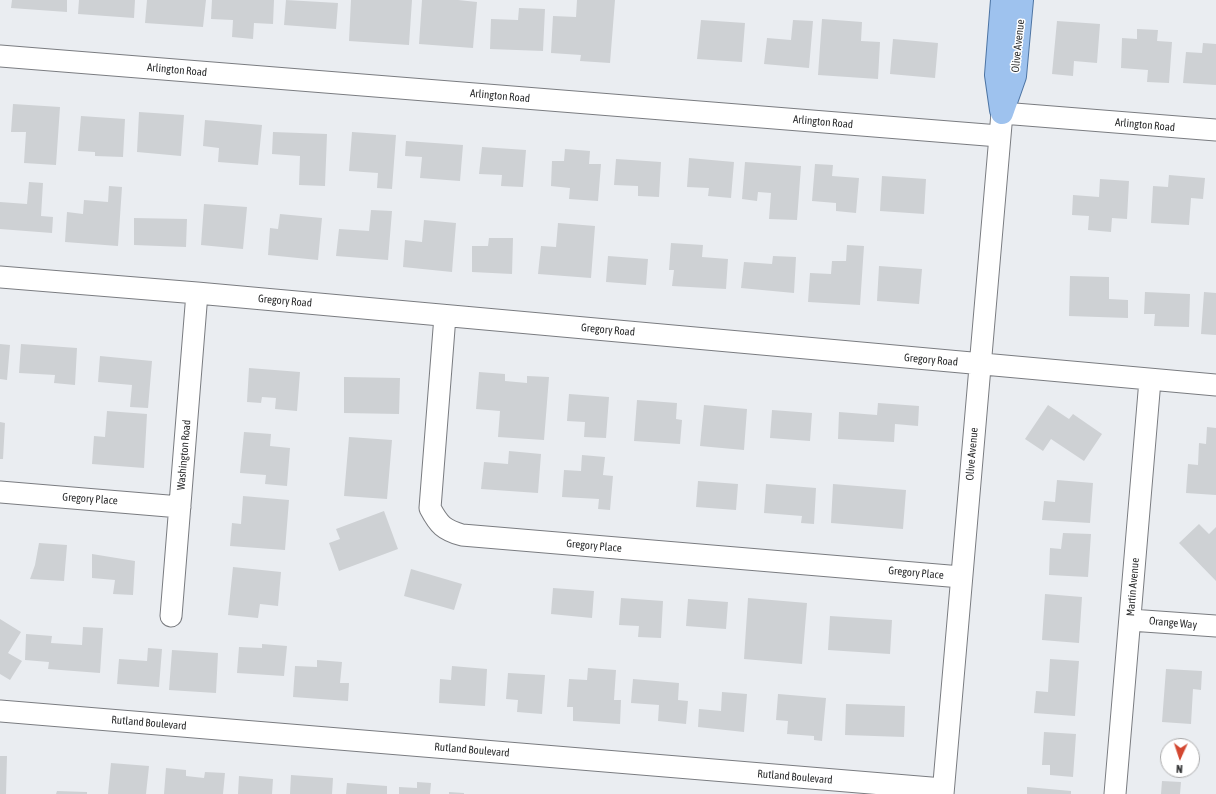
<!DOCTYPE html>
<html>
<head>
<meta charset="utf-8">
<style>
  body { margin:0 }
  #map { position:relative; width:1216px; height:794px; overflow:hidden; background:#eaedf1; font-family:"Asap Condensed",sans-serif }
  canvas { display:block }
  .north { position:absolute; left:1160px; top:738px; width:40px; height:40px; box-sizing:border-box; background:#fff; border:1px solid #ababac; border-radius:50%; rotate:183deg; font-size:11px; font-weight:700; line-height:16px; text-align:center; color:#2d2e2f }
  .north::after { content:''; display:block; margin:auto; width:14px; height:18px; background:#d34730; clip-path:polygon(50% 0,100% 100%,50% 72%,0 100%) }
</style>
</head>
<body>
<div id="map">
<canvas width="1216" height="794"></canvas>
<div class="north">N</div>
</div>
<script>
const context = document.querySelector('canvas').getContext('2d');
context.lineJoin = 'round';
function fill(path, color) { context.fillStyle = color; context.fill(path, 'evenodd'); }
function trace(path, color, width, dash) { context.strokeStyle = color; context.lineWidth = width; context.lineCap = dash ? 'butt' : 'round'; context.setLineDash(dash || []); context.stroke(path); }
function write(font, color, halo, rows, align = 'center') {
  context.font = font + ' "Asap Condensed",sans-serif'; context.lineWidth = 3; context.setLineDash([]); context.textBaseline = 'middle'; context.strokeStyle = halo; context.fillStyle = color; for (const [text, x, y, turn = 0] of rows) {
    context.save(); context.translate(x, y); context.rotate((+turn || 0) * Math.PI / 180); context.textAlign = isNaN(turn) ? turn : align; if (halo) context.strokeText(text, 0, 0); context.fillText(text, 0, 0); context.restore();
  }
}
fill(new Path2D(`
  M12,0H67V12L11,8Z
  M79,0H135L134,18L78,14Z
  M147,0H206L203,27L145,23Z
  M212,0H274L273,24L254,23L253,39L232,37L233,20L211,19Z
  M286,0L338,3L336,29L284,25Z
  M351,0H412L409,45L349,41Z
  M422,0H458L477,2L473,48L419,44Z
  M577,0H615L610,63L580,61L581,55L551,53L553,16L576,17Z
  M519,8L545,9L543,51L490,49L491,19L518,20Z
  M822,19L862,22L861,41L880,42L878,79L818,75Z
  M701,20L745,23L742,62L697,59Z
  M793,20L813,21L809,68L764,64L767,38L791,40Z
  M1057,21L1100,24L1097,63L1074,61L1073,76L1052,74Z
  M1137,29L1158,30L1157,41L1172,42L1169,83L1147,82L1148,70L1121,68L1122,38L1137,39Z
  M893,39L938,43L935,78L890,74Z
  M1203,43L1216,44V85L1183,83L1186,52L1202,53Z
  M13,104L60,107L56,165L24,163L26,132H11Z
  M139,112L184,115L181,156L137,152Z
  M81,116L125,119L123,157L95,156V152L78,151Z
  M205,120L262,125L258,165L218,162L219,148L203,146Z
  M273,132L327,134L325,186L299,185L300,156L272,154Z
  M352,132L396,135L392,189L377,188L378,173L349,171Z
  M406,141L463,145L460,181L420,178L422,157L405,156Z
  M482,147L526,150L523,187L501,186L502,175L479,174Z
  M565,149L590,151L589,164H601L598,201L569,199L570,188L551,186L552,161H564Z
  M689,158L734,162L731,198L708,196L709,188L687,187Z
  M616,159L661,162L659,197L638,196V186L614,185Z
  M745,162L801,166L797,220L769,219L771,193L758,192L757,201L742,199Z
  M815,164L833,165L832,176L859,178L856,213L836,211V203L812,201Z
  M1169,175L1205,178L1203,199L1191,198L1189,225L1151,223L1153,186L1168,187Z
  M882,176L926,179L924,214L880,211Z
  M1100,179L1129,181L1127,219L1112,218L1111,232L1088,230L1089,216L1072,215L1073,195L1099,197Z
  M29,182L43,183L41,216L53,217L52,233L0,229V202L27,204Z
  M109,186L122,187L118,246L65,242L67,212L83,214L84,200L108,202Z
  M204,204L247,207L243,249L201,245Z
  M371,210L392,211L388,260L336,256L339,229L369,231Z
  M280,214L322,218L318,260L268,255L270,228L278,229Z
  M134,218L187,219L186,247L134,245Z
  M424,220L456,223L452,272L403,267L405,240L422,242Z
  M558,223L595,226L591,278L538,274L541,246L556,247Z
  M489,238H513L512,274L472,272V246H488Z
  M671,243L703,245L702,257L728,259L726,289L672,286L674,270H669Z
  M847,245L864,246L860,305L808,302L810,273L831,274L832,261H846Z
  M608,256L648,259L646,285L606,282Z
  M773,256L796,257L794,293L741,288L744,262L772,264Z
  M879,266L922,269L919,304L877,301Z
  M1070,276L1109,277V299L1128,300V318L1069,316Z
  M1145,292L1190,294L1189,327L1154,326L1155,314H1144Z
  M1204,292L1216,293V335L1201,334Z
  M0,344L10,345L7,380L0,379Z
  M21,344L77,348L75,385L54,383L55,375L19,373Z
  M100,356L152,361L148,408L130,407L132,385L98,382Z
  M249,368L300,372L297,411L275,409L276,398L262,397L261,403L247,402Z
  M479,372L505,374V381L527,383V376L549,377L544,440L498,437L500,411L476,409Z
  M344,377L400,378L399,414L344,413Z
  M569,394L609,397L606,438L584,437L585,422L567,421Z
  M637,400L677,403L676,419L682,420L680,444L634,441Z
  M878,403L919,406L918,426L895,424L894,442L838,439L839,412L877,415Z
  M704,405L747,409L744,450L700,446Z
  M1048,405L1069,419L1073,414L1102,434L1084,461L1051,439L1043,451L1025,439Z
  M772,410L812,413L810,441L770,438Z
  M107,411L147,414L144,468L92,464L94,436L105,437Z
  M0,422L5,423L3,459H0Z
  M1207,427L1216,428V495L1186,493L1188,464L1198,465L1199,443L1206,444Z
  M244,432L271,434L270,446L290,448L287,486L265,484L266,475L240,473Z
  M349,437L392,440L387,499L344,496Z
  M509,451L541,454L538,493L481,489L484,462L508,464Z
  M582,455L605,457L603,475L613,476L610,510L598,509L599,499L562,497L564,470L581,471Z
  M1057,480L1093,483L1090,523L1042,520L1044,501L1055,502Z
  M698,481L738,484L736,510L696,507Z
  M766,484L816,488L814,524L801,523L802,516L764,513Z
  M833,484L906,490L903,529L831,523Z
  M243,496L289,500L285,550L230,546L232,523L241,524Z
  M384,511L398,549L339,571L329,543L340,539L336,529Z
  M1199,524L1209,534L1216,527V581L1179,543Z
  M1063,533L1091,534L1088,577L1049,575L1050,548L1061,549Z
  M39,543L67,545L64,581L30,579L35,565Z
  M92,554L135,561L133,595L113,594L115,580L92,578Z
  M233,567L281,572L278,606L260,604L258,618L228,615Z
  M411,569L462,584L454,610L404,596Z
  M553,588L594,591L592,618L551,614Z
  M1045,594L1082,597L1079,643L1042,640Z
  M621,598L663,601L661,638L638,637L639,626L619,625Z
  M748,598L807,603L802,664L744,659Z
  M688,599L728,602L726,629L686,626Z
  M830,616L892,620L890,654L828,650Z
  M0,619L21,632L8,653L22,661L10,680L0,674Z
  M83,627L103,628L100,673L48,669L49,662L25,660L26,634L52,636L51,643L82,645Z
  M262,644L287,646L284,676L237,673L239,647L262,648Z
  M148,648L162,649L159,687L117,684L119,659L147,661Z
  M172,650L218,653L216,693L169,690Z
  M1050,659L1079,661L1075,716L1034,713L1036,691L1048,692Z
  M317,660L342,662L340,683H349L348,701L293,697L295,666L317,667Z
  M452,666L487,669L485,706L439,703L440,679L451,680Z
  M588,668L616,670L614,700H621L620,724L573,721V707H567L569,679L587,680Z
  M1166,669L1202,671L1201,690L1193,689L1191,724L1162,722Z
  M508,673L545,675L542,714L517,712L518,700L506,699Z
  M633,679L679,683L678,700L688,701L686,724L658,721L659,705L631,703Z
  M722,692L747,694L744,732L698,727L699,709L721,711Z
  M778,694L826,698L822,741L814,740V736L787,734L788,721L776,720Z
  M846,704L905,706L904,737L845,735Z
  M1044,732L1076,734L1073,777L1050,775V765H1042Z
  M0,756H7L6,794H0Z
  M111,763L149,766L146,794H108Z
  M166,768L186,770V776L204,778L205,772L225,773L223,794H164Z
  M291,775L333,778L332,794H290Z
  M239,776L273,779L272,794H238Z
  M1162,781L1181,782L1180,794H1161Z
  M417,782L431,783L430,794H399V787L417,788Z
  M347,783L387,786V794H346Z
  M1027,787L1071,791V794H1027Z
  M57,791L87,792V794H56Z
  M449,792L464,793V794H449Z`), '#ced1d4');
const minor = new Path2D(`
  M0,56L999,136
  M0,277L197,293L1216,385
  M445,316L430,508C439,525 444,530 462,535L961,577
  M0,492L180,507
  M171,616L197,293
  M1130,620L1216,626
  M0,711L943,789
  M943,794L1002,113L1216,130
  M1115,794L1150,380`);
const major = new Path2D(`
  M1001,110L996,75L1002,0
  M1002,113L1015,76L1022,0`);
trace(minor, '#7a7c80', 23);
trace(major, '#4d74a3', 24);
trace(minor, '#fff', 21);
trace(major, '#9ec2ee', 22);
write('11px', '#2d2e2f', '#fff', [
  ["Olive Avenue",1018,46,-84],
  ["Arlington Road",177,70,5],
  ["Arlington Road",500,96,5],
  ["Arlington Road",823,122,5],
  ["Arlington Road",1145,125,5],
  ["Gregory Road",285,301,5],
  ["Gregory Road",608,330,5],
  ["Gregory Road",931,360,5],
  ["Olive Avenue",972,454,-85],
  ["Washington Road",184,455,-85],
  ["Gregory Place",90,499,4],
  ["Gregory Place",594,546,5],
  ["Gregory Place",916,573,5],
  ["Martin Avenue",1133,587,-85],
  ["Orange Way",1173,623,5],
  ["Rutland Boulevard",149,723,5],
  ["Rutland Boulevard",472,750,5],
  ["Rutland Boulevard",795,777,5]
]);
</script>
</body>
</html>
